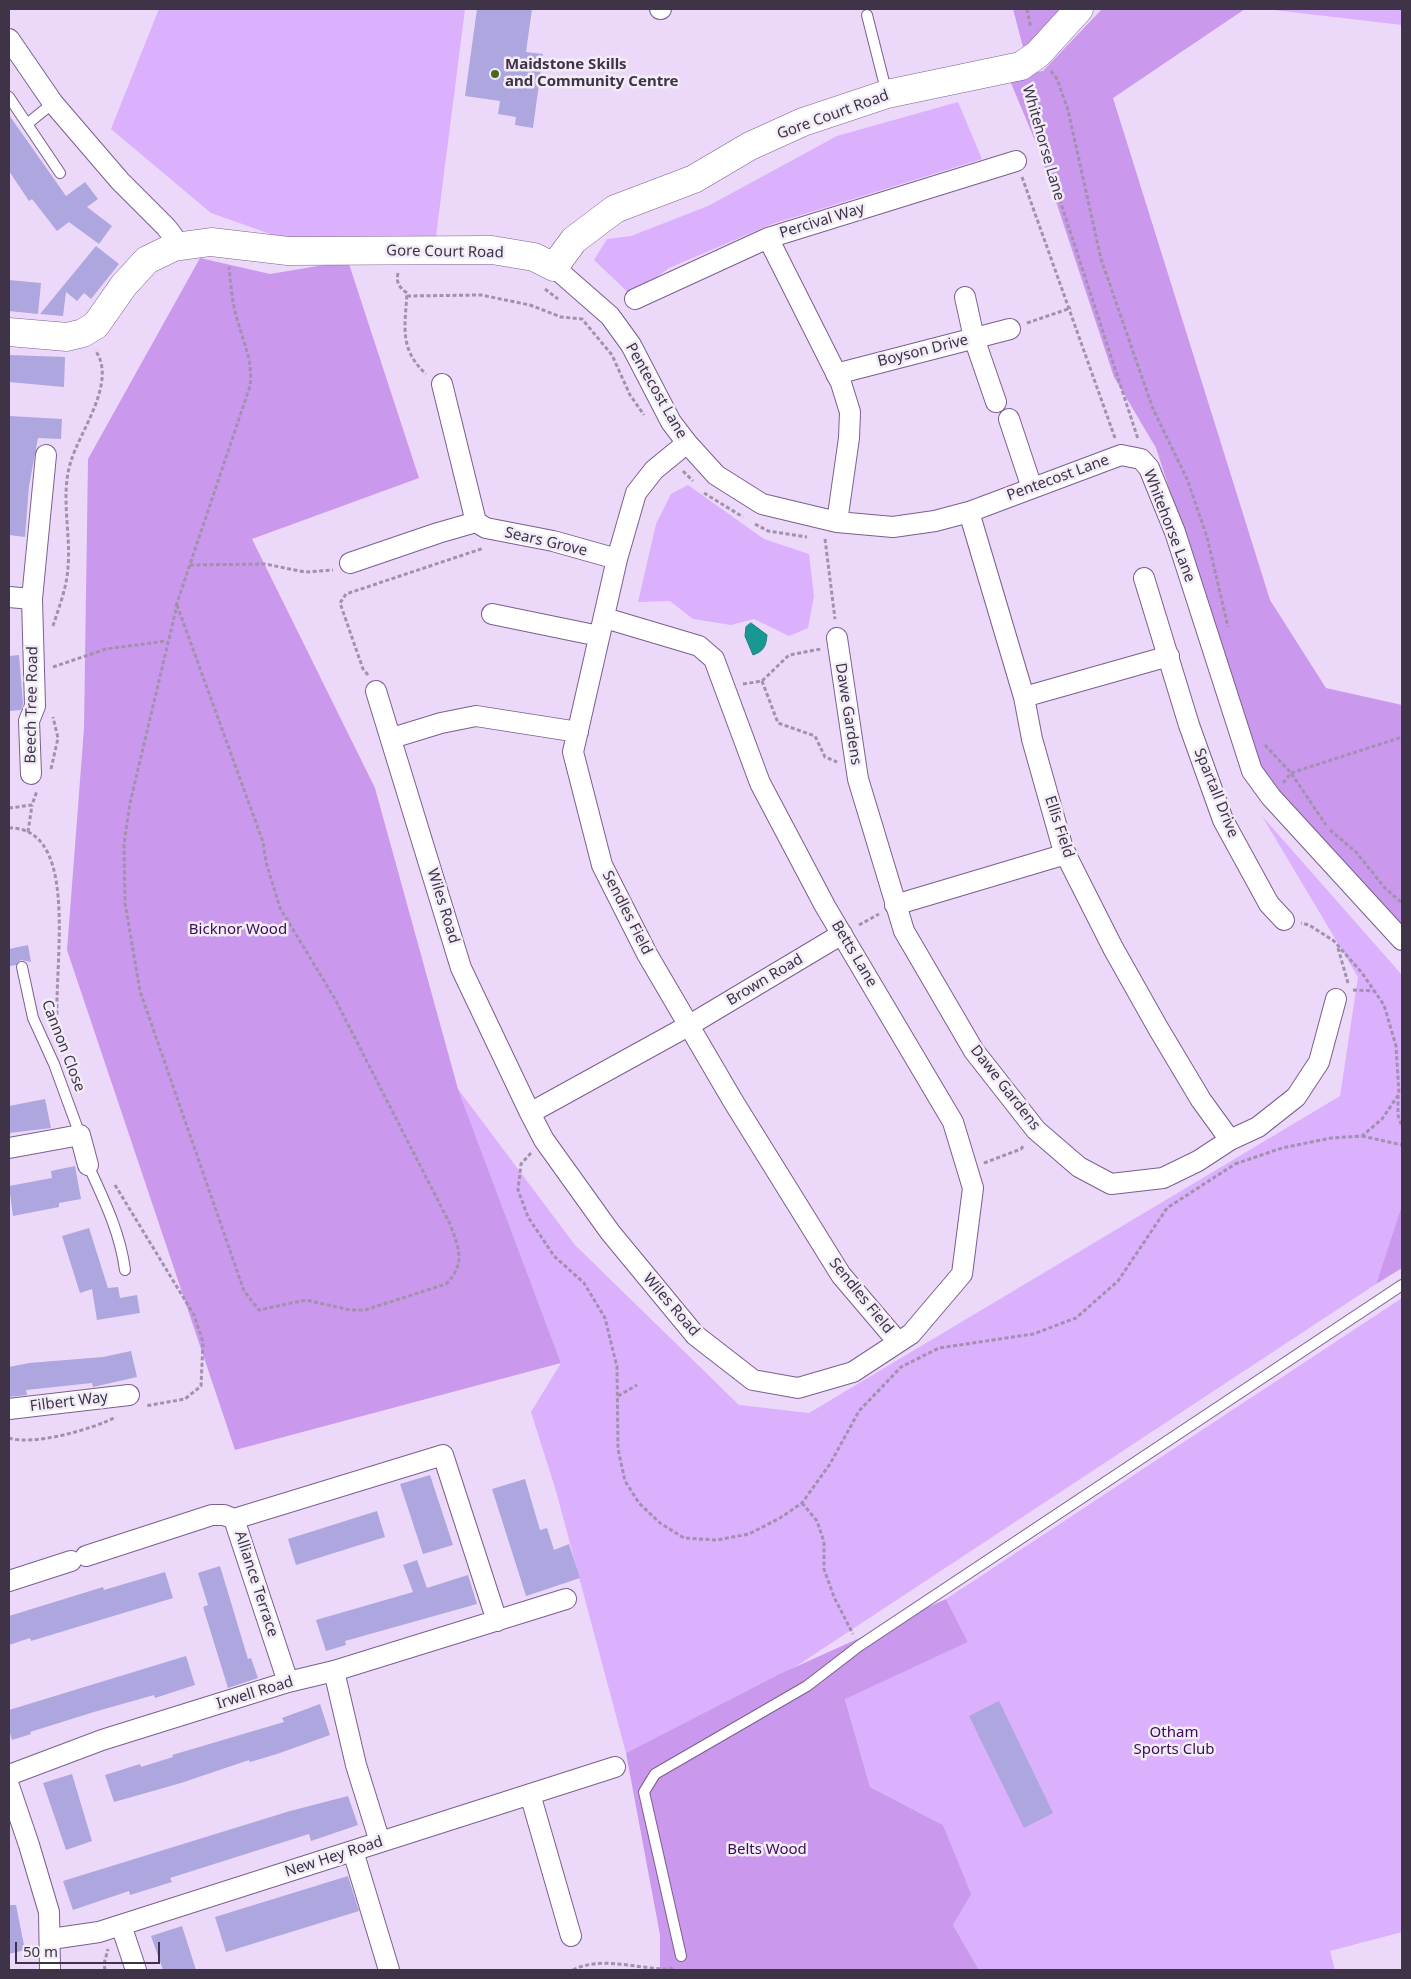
<!DOCTYPE html>
<html>
<head>
<meta charset="utf-8">
<style>
  body { margin:0 }
  #map { position:relative; width:1411px; height:1979px; overflow:hidden; background:#ecd9fa; font-family:"Noto Sans",sans-serif }
  canvas { display:block }
  .frame { position:absolute; inset:0; border:10px solid #3f3348; pointer-events:none }
  .scale { position:absolute; left:15px; top:1942px; width:145px; height:22px; box-sizing:border-box; border:2px solid #3f3348; border-top:0; padding-left:6px; font-size:15px; line-height:18px; white-space:nowrap; color:#3f3348; -webkit-text-stroke:4px #f2ecf7; paint-order:stroke }
</style>
</head>
<body>
<div id="map">
<canvas width="1411" height="1979"></canvas>
<div class="frame"></div>
<div class="scale">50 m</div>
</div>
<script>
const context = document.querySelector('canvas').getContext('2d');
context.lineJoin = 'round';
function fill(path, color) { context.fillStyle = color; context.fill(path, 'evenodd'); }
function trace(path, color, width, dash) { context.strokeStyle = color; context.lineWidth = width; context.lineCap = dash ? 'butt' : 'round'; context.setLineDash(dash || []); context.stroke(path); }
function write(font, color, halo, rows, align = 'center') {
  context.font = font + ' "Noto Sans",sans-serif'; context.lineWidth = 5; context.setLineDash([]); context.textBaseline = 'middle'; context.strokeStyle = halo; context.fillStyle = color; for (const [text, x, y, turn = 0] of rows) {
    context.save(); context.translate(x, y); context.rotate((+turn || 0) * Math.PI / 180); context.textAlign = isNaN(turn) ? turn : align; if (halo) context.strokeText(text, 0, 0); context.fillText(text, 0, 0); context.restore();
  }
}
fill(new Path2D(`
  M159,9H465L436,236L293,242L211,213L111,129Z
  M1265,9H1402V25Z
  M958,102L982,159L772,224L669,268L632,296L594,260L607,239L631,236L708,206L837,136Z
  M688,485L764,539L809,554L814,596L808,628L789,636L754,619L731,625L693,619L670,601L638,602L656,524L671,494Z
  M1262,816L1402,975V1205L1376,1284L792,1669L626,1753L556,1491L531,1412L561,1363L458,1089L575,1245L739,1405L809,1413L1340,1096L1358,977Z
  M1402,1298V1932L1330,1951L1335,1970H979L953,1925L970,1894L943,1825L870,1787L845,1698L968,1642L946,1599Z`), '#dbb0fc');
fill(new Path2D(`
  M1013,9H1066L1024,51Z
  M1102,9H1245L1113,98L1270,600L1326,688L1402,705V932L1261,771L1156,448L1114,377L1039,150L1008,76L1043,71Z
  M200,258L270,274L348,261L419,478L252,539L375,788L458,1089L561,1363L235,1450L67,950L84,728L88,459Z
  M1402,1205V1268L1376,1284Z
  M946,1599L968,1642L845,1699L870,1787L943,1825L971,1894L953,1925L979,1970H660V1935L626,1753L782,1673Z`), '#ca99ed');
const water = new Path2D(`
  M751,623L767,635C766,646 764,651 753,655L745,636L746,627Z`);
fill(water, '#189893');
trace(water, '#247a7c', 1);
fill(new Path2D(`
  M477,9H532L526,52L543,54L533,128L515,125L516,117L498,114L500,101L465,96Z
  M9,115L66,196L85,182L98,199L87,207L112,226L99,244L69,222L57,231L32,199L29,201L9,171Z
  M96,246L119,264L91,299L84,293L77,301L66,292L63,316L40,314Z
  M9,280L41,283L38,314L9,311Z
  M9,355L65,357L64,387L9,382Z
  M10,416L62,419L61,439L38,438L29,486L25,537L9,535Z
  M19,655L23,704L21,710L9,711V656Z
  M28,945L31,962L21,960L16,965L9,966V949Z
  M45,1099L51,1128L9,1133V1106Z
  M75,1166L81,1199L59,1203V1207L13,1216L9,1186L52,1178L51,1171Z
  M89,1228L108,1288L118,1287L120,1298L137,1295L140,1313L97,1320L92,1289L80,1293L62,1236Z
  M131,1351L137,1377L93,1387L92,1383L26,1390L27,1395L9,1397V1367L29,1363L103,1357Z
  M430,1475L453,1545L423,1554L400,1484Z
  M525,1479L540,1530L547,1528L554,1550L569,1544L580,1578L526,1596L492,1489Z
  M377,1511L385,1537L296,1565L288,1539Z
  M417,1560L427,1588L468,1575L477,1604L345,1641L346,1645L326,1651L316,1620L413,1592L403,1565Z
  M220,1566L248,1659L251,1658L258,1678L228,1688L203,1607L208,1605L198,1573Z
  M165,1572L173,1598L31,1641L30,1638L9,1645V1616L103,1587L104,1590Z
  M186,1656L195,1685L155,1698L154,1695L94,1712L30,1732L31,1734L12,1740L9,1730V1710Z
  M999,1701L1053,1813L1024,1828L969,1716Z
  M320,1704L330,1735L277,1754L250,1762L249,1760L181,1783L114,1802L105,1775L140,1764L141,1767L173,1757L172,1755L284,1722L282,1718Z
  M72,1774L92,1841L66,1850L43,1783Z
  M348,1796L358,1825L311,1841L309,1834L170,1878L172,1882L130,1895L129,1891L73,1910L63,1881L290,1811Z
  M348,1876L359,1911L226,1952L215,1917Z
  M9,1905H16L25,1950L9,1954Z
  M182,1926L196,1970H163L151,1936Z`), '#ada6df');
const lane = new Path2D(`
  M867,15L887,94
  M9,97L27,124L53,103
  M27,124L60,173
  M22,967L33,1018L54,1064L80,1135
  M88,1165C104,1200 120,1232 125,1270
  M681,1956L644,1792L655,1774L807,1686L859,1646L1402,1285`);
const street = new Path2D(`
  M660,9H661
  M9,39L53,103L120,181L166,227L173,236L174,247
  M768,238L841,383L850,412L849,438L837,522
  M554,267L610,316L631,345L671,422L687,443L716,475L762,504L837,522L893,527L935,521L969,512L1121,455L1141,459L1149,468L1175,532L1252,771L1271,797L1402,940
  M965,297L974,338L996,402
  M635,299L768,238L1016,161
  M836,374L1010,329
  M442,384L476,522L486,528L553,541L617,559
  M1009,419L1032,488
  M687,443L654,470L636,493L617,559L573,752L602,865L647,954L733,1101L841,1275L898,1342
  M969,512L1024,697L1032,739L1063,849L1113,948L1158,1028L1201,1100L1230,1140
  M350,563L438,533L476,522
  M1144,578L1189,725L1223,820L1269,904L1284,920
  M9,597L32,599L35,706L29,721L31,774
  M32,599L46,455
  M492,614L599,636
  M837,638L858,779L904,931L974,1051L1036,1130L1079,1167L1111,1184L1163,1178L1198,1161L1230,1140L1258,1127L1296,1097L1319,1062L1336,999
  M376,691L461,968L530,1113L688,1026L842,934
  M1024,697L1169,656
  M392,738L441,723L476,716L578,732
  M895,905L1066,854
  M530,1113L544,1140L610,1232L695,1335L753,1380L798,1388L853,1372L911,1334L962,1274L973,1188L953,1122L825,906L760,783L714,659L699,646L605,618
  M9,1148L80,1135L88,1165
  M9,1409L129,1395
  M234,1519L443,1455L497,1621
  M86,1556L212,1515H224L234,1519L288,1682
  M9,1581L71,1561
  M334,1671L356,1765L380,1842
  M9,1775L102,1740L288,1682L334,1671L566,1599
  M9,1786L29,1845L49,1912L50,1970
  M530,1794L571,1936
  M353,1851L389,1970
  M121,1925L136,1970
  M51,1939L99,1932L615,1767`);
const secondary = new Path2D(`
  M9,332L67,337L83,333L96,325L124,285L147,260L174,247L211,242L288,251L492,250L534,257L554,267L574,240L615,209L694,179L750,146L803,122L887,94L1021,66L1038,54L1079,9`);
trace(lane, '#7b5f8f', 12);
trace(street, '#7b5f8f', 22);
trace(secondary, '#7b5f8f', 29);
trace(new Path2D(`
  M1027,9L1031,28
  M1051,71L1057,79L1068,110L1101,259L1153,409L1187,479L1207,537L1228,627
  M1027,87L1052,176L1138,439
  M1022,177L1115,438
  M398,273C396,283 399,287 407,293C405,327 399,349 426,374
  M545,289L558,299
  M407,296L481,295L530,305L561,317L582,319L612,355L630,395L644,415
  M1027,323L1071,308
  M683,471L693,481
  M704,493L743,517
  M755,524L768,531L807,537
  M825,539L835,619
  M190,565L265,564L305,572L333,570
  M177,605L263,842L266,862L280,908L335,999L450,1224C459,1248 466,1264 446,1284L365,1310H350L306,1300L259,1310L244,1291L140,991L125,903L124,844L130,803Z
  M176,606L250,386C253,362 244,344 238,322C232,304 231,286 229,267
  M53,626C59,607 67,587 68,567C71,532 60,495 71,461C80,431 118,381 95,350
  M53,667L106,649L166,641
  M368,675L363,669L340,603L346,594L484,548
  M762,681L778,723L815,736L825,757L837,762
  M743,684L762,681L789,655L821,649
  M1265,745L1291,773L1326,825
  M51,769L58,738L53,717
  M1283,783L1291,773L1402,737
  M9,808L32,805L37,791
  M9,828C87,827 48,990 59,1036
  M1330,830L1356,852L1385,888L1402,903
  M28,832L32,805
  M859,925L879,914
  M1338,948L1348,983
  M1353,990L1374,991
  M1398,1095V1115L1402,1127
  M1362,1136L1402,1145
  M531,1153L521,1164L518,1190L528,1217L554,1256L584,1283L605,1318L617,1367L618,1449L625,1481L639,1503L660,1523L684,1538L717,1540L749,1534L780,1518L802,1503L830,1464L859,1411L901,1367L939,1348L1033,1334L1076,1318L1118,1281L1167,1208L1235,1164
  M984,1163L1021,1149L1024,1145
  M1235,1164L1282,1148L1331,1138L1362,1136L1382,1119L1399,1094L1396,1046L1384,1005L1362,973L1334,941L1309,925L1301,923
  M115,1185L194,1315L203,1342L201,1386L185,1399L145,1406
  M618,1396L637,1385
  M9,1438C34,1446 93,1429 116,1417
  M802,1503L817,1521L824,1542V1569L834,1597L853,1634
  M105,1970L104,1964L108,1949
  M573,1970C602,1955 639,1970 671,1969L673,1967`), '#a191ad', 3, [4, 2.5]);
trace(lane, '#fff', 10);
trace(street, '#fff', 20);
trace(secondary, '#fff', 28);
for (const [x, y, r, color] of [
  [495,74,5,"#48681f"]
]) { const dot = new Path2D(); dot.arc(x, y, r, 0, 2 * Math.PI); context.fillStyle = color; context.fill(dot); trace(dot, '#f2ecf7', 2); }
write('bold 15px', '#3f3348', '#f2ecf7', [
  ["Maidstone Skills",505,65],
  ["and Community Centre",505,82]
], 'left');
write('15px', '#3f3348', '#f2ecf7', [
  ["Gore Court Road",833,115,-20],
  ["Whitehorse Lane",1043,143,74],
  ["Percival Way",822,221,-17],
  ["Gore Court Road",445,252,1],
  ["Boyson Drive",923,351,-14],
  ["Pentecost Lane",656,391,60],
  ["Pentecost Lane",1058,478,-20],
  ["Whitehorse Lane",1169,526,69],
  ["Sears Grove",546,542,13],
  ["Beech Tree Road",32,705,-89],
  ["Dawe Gardens",848,714,81],
  ["Spartall Drive",1216,793,68],
  ["Ellis Field",1059,827,72],
  ["Wiles Road",443,906,73],
  ["Sendles Field",627,913,63],
  ["Betts Lane",854,954,59],
  ["Brown Road",765,980,-31],
  ["Cannon Close",63,1046,69],
  ["Dawe Gardens",1005,1088,52],
  ["Sendles Field",861,1296,51],
  ["Wiles Road",671,1305,49],
  ["Filbert Way",69,1402,-7],
  ["Alliance Terrace",256,1584,72],
  ["Irwell Road",255,1693,-17],
  ["New Hey Road",334,1857,-18]
]);
write('15px', '#3d0c57', '#f2ecf7', [
  ["Bicknor Wood",238,930],
  ["Otham",1174,1733],
  ["Sports Club",1174,1750],
  ["Belts Wood",767,1850]
]);
</script>
</body>
</html>
